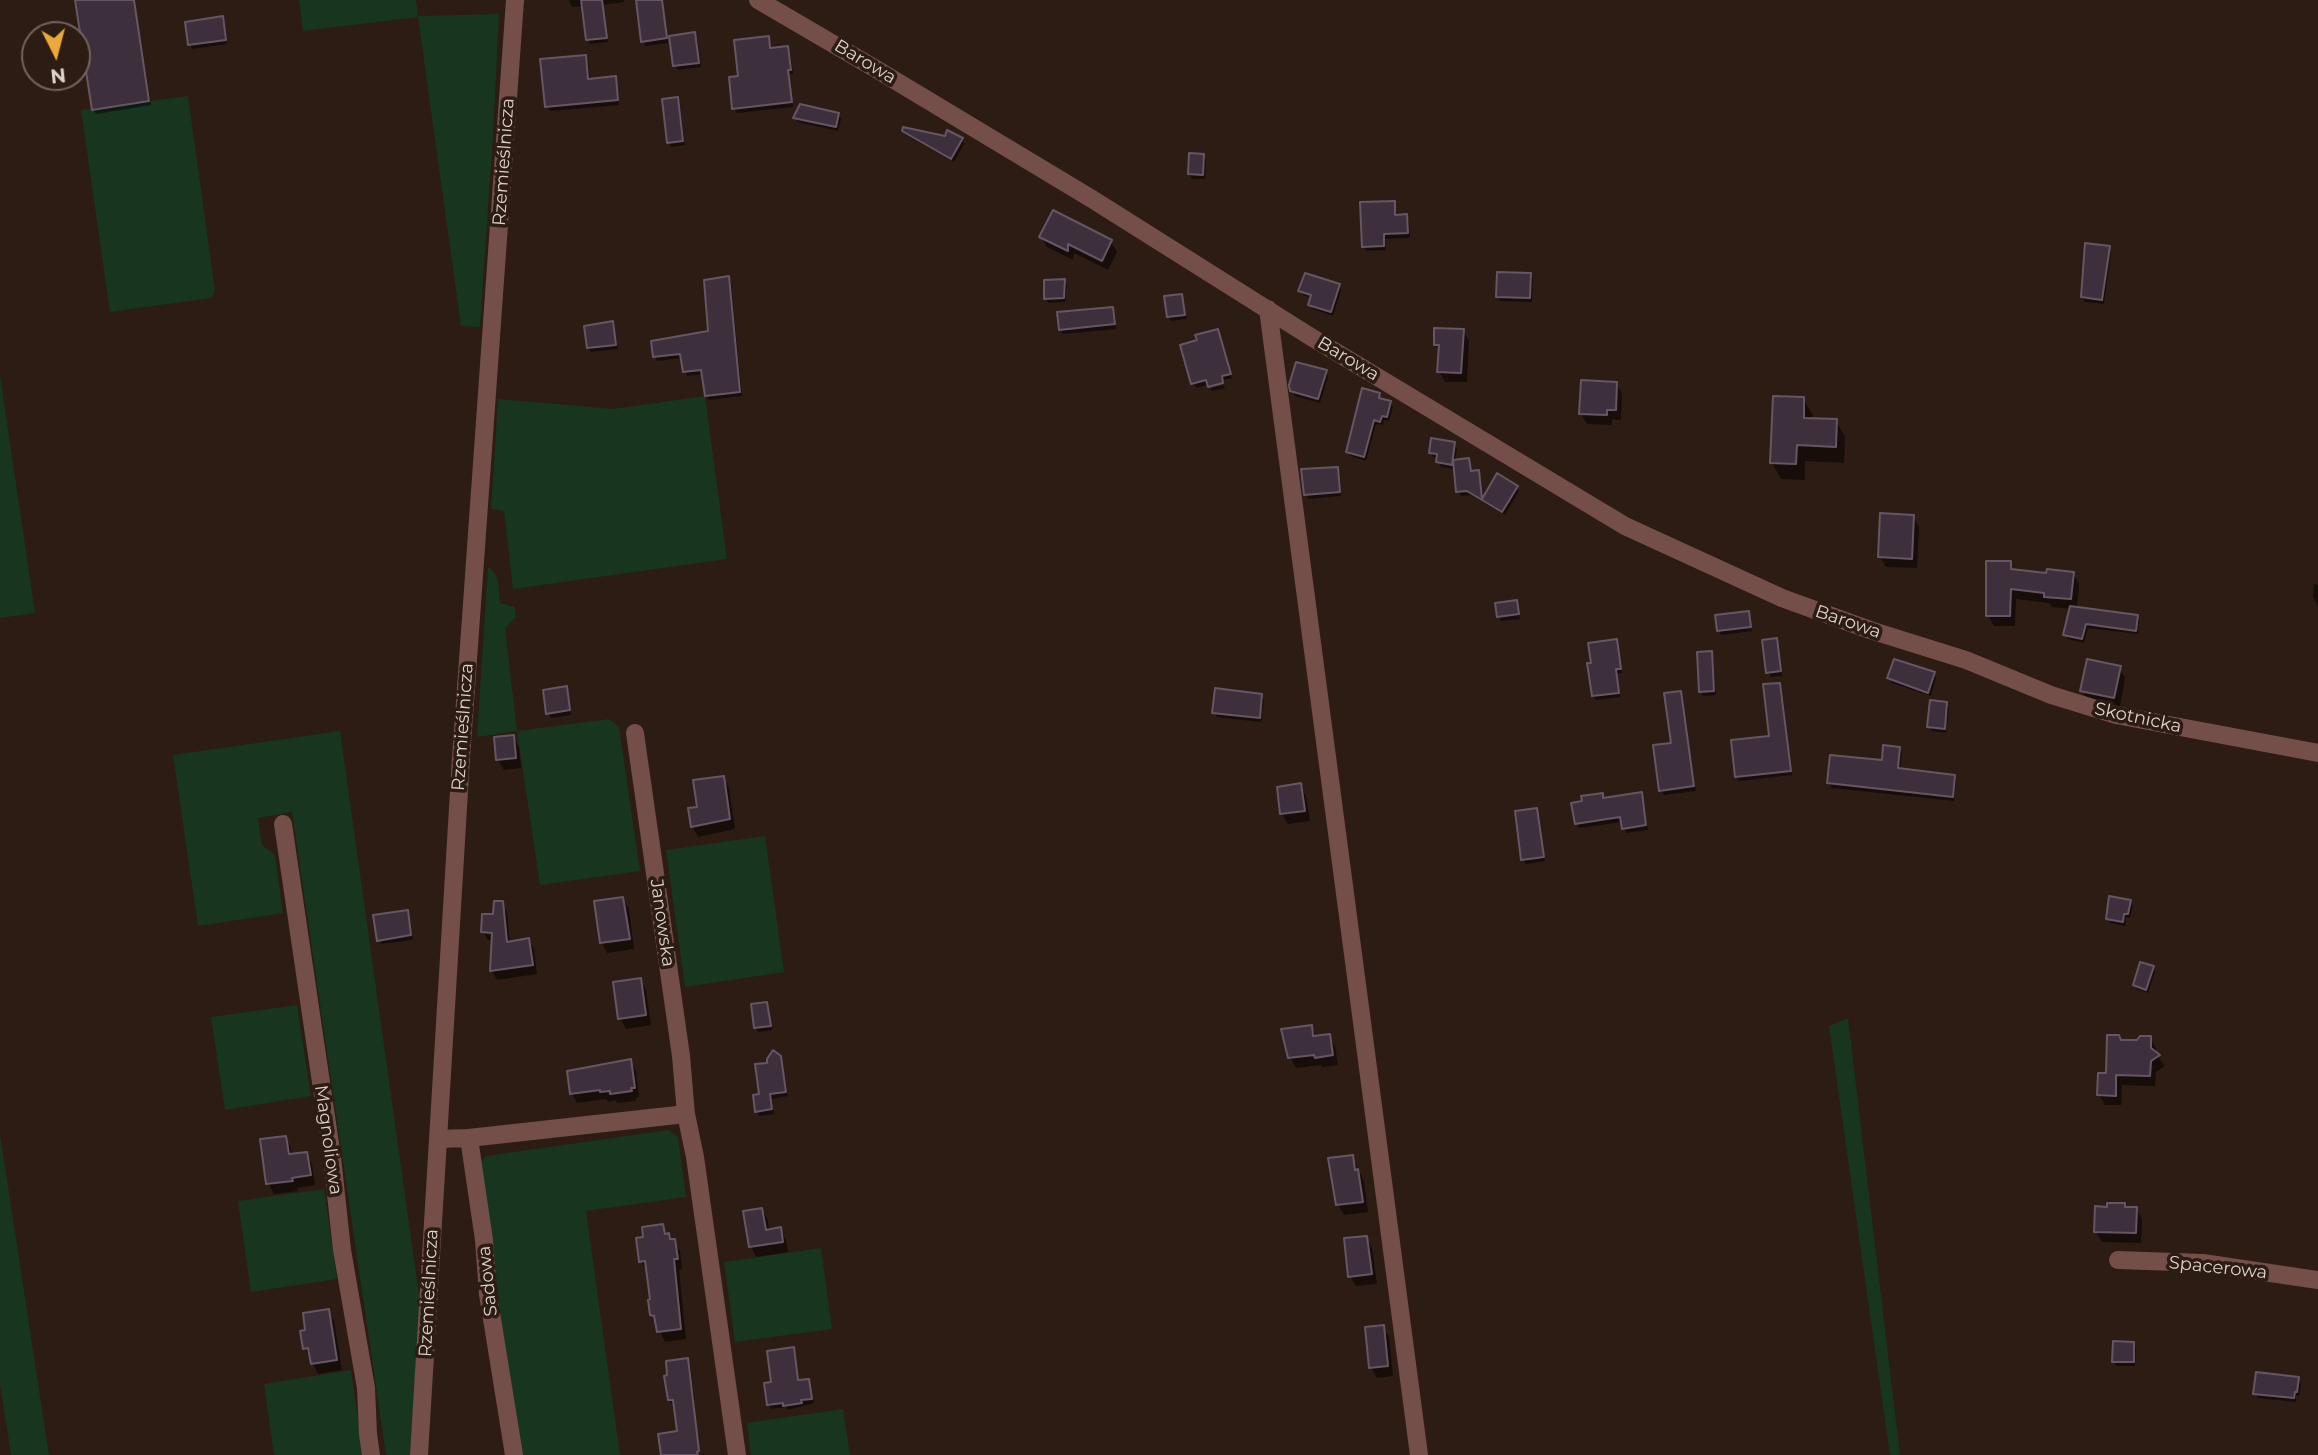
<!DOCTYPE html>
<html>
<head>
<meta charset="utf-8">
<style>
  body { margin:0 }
  #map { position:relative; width:2318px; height:1455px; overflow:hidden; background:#2c1c13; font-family:Montserrat,sans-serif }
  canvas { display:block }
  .north { position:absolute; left:21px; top:21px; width:70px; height:70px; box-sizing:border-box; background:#2c1c13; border:2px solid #72645c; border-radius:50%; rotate:174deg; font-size:19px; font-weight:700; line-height:28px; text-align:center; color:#dbd0ca }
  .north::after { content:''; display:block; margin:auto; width:24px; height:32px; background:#eca93a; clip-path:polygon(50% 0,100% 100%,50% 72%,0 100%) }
</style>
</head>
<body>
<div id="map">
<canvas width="2318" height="1455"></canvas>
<div class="north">N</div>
</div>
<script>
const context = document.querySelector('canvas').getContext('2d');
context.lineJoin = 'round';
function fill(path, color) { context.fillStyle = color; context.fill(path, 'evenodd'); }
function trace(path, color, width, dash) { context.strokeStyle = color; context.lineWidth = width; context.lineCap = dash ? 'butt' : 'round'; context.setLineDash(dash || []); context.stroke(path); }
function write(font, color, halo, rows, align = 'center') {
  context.font = font + ' Montserrat,sans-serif'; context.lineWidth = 7; context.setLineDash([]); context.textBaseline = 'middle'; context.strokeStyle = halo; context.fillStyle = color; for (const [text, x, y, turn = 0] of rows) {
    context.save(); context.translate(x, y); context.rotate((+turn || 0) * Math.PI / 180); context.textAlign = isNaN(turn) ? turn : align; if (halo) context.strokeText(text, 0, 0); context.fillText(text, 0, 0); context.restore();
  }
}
fill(new Path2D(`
  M299,0H416L418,16L499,14L493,135L480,327L461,326L418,17L303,31Z
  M188,96L215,291L211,298L110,312L81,110Z
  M0,375L35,613L0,618Z
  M705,396L727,559L513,589L504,511L491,509L498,399L613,409Z
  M488,567C500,573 499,591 500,603L515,607L516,617L505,628L517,731L609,719L619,727L640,871L540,885L517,731L477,737Z
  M340,731L420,1302L410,1455H386L292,812L258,818L262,845L275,855L283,913L198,926L173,755Z
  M765,836L784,972L685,987L666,850Z
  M297,1005L311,1096L225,1110L211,1017Z
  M1848,1018L1900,1455H1890L1829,1026Z
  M669,1130L678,1137L686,1197L586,1211L620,1455H520L480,1164L486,1156Z
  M0,1134L49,1455H11L0,1385Z
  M324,1189L337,1279L251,1292L238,1201Z
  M821,1248L832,1329L735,1342L724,1262Z
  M351,1370L363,1455H274L264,1384Z
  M843,1409L850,1455H751L747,1423Z`), '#18351f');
fill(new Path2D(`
  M77,0H134L151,105L96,114L93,109Z
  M569,0H624V2L603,5L608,42L590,44L588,39L584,6L572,7Z
  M637,0H661L663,5L668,43L646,46L643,42Z
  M222,18L224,22L227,44L192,49L190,44Z
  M694,34L697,38L701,67L678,70L675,66Z
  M768,38L771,50L787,48L790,52L793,74H789L793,107L737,113L734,109L731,79L740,78Z
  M585,56L588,61L590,80L615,78L617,82L619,105L550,111L547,107Z
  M678,99L680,104L685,145L671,147L668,142Z
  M838,114L841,119L838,131L798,122L795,118Z
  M904,131L962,140L964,144L954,162L906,135Z
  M1203,155L1206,160L1205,179H1192L1190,174Z
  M1394,202L1397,216H1406L1409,221L1410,238L1385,239L1386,250L1366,251L1364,246Z
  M1041,237L1111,242L1117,252L1108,270L1074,253L1073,260L1047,247Z
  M2109,248L2111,253L2104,304L2085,302L2082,297Z
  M1530,274L1533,279L1532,302L1500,301L1498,296Z
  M728,278L731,282L742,396L709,400L706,395L704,374L687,376L682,358L657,361L655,356L710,333Z
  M1064,281L1067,285L1065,302L1048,303L1046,298Z
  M1339,286L1341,290L1333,316L1313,309L1310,305L1312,298L1303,295L1300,291Z
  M1182,296L1187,319L1171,321L1169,317Z
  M1112,309L1115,314L1116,329L1063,334L1060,329Z
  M612,323L618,349L591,352L588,348Z
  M1217,331L1232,378L1196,388L1182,346L1199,342Z
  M1463,331L1469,341L1467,382H1445L1439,371L1440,352L1435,345Z
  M1326,372L1328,377L1320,403L1295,396L1292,391Z
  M1616,383L1622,394L1621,420L1612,419V425L1587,424L1581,414Z
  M1224,385L1225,388L1212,391L1211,388Z
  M1379,395L1382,400L1390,402L1393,407L1389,421L1384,420L1383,425L1376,424L1366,461L1350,456L1348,452Z
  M1803,399L1813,415V420L1836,421L1845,437L1844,463L1805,461V480L1781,479L1772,463Z
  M1454,444L1457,448L1455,461L1468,460L1472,472H1478L1481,476L1483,500L1516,487L1519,491L1505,515L1471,495L1461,496L1458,492L1456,469L1441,467L1439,458L1433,457L1431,452Z
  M1337,469L1340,473L1341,496L1308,499L1306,494Z
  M1913,517L1919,527L1917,568L1886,567L1880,557Z
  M2010,563L2015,572L2048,575L2073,573L2079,584L2077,609L2137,617L2139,621L2138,634L2088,628L2084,643L2068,639L2065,634L2071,609L2052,607L2049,603L2016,599L2015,626H1994L1988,615Z
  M2314,584L2318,585V607L2313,597Z
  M1516,602L1520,619L1501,621L1499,617Z
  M1748,613L1752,631L1721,635L1719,630Z
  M1616,640L1618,645L1622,673L1617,674L1620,697L1596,700L1593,696Z
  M1776,640L1778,644L1782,676L1771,677L1768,673Z
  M1711,653L1713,658L1716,695L1703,696L1701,691Z
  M2119,667L2125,678L2120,707L2088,701L2082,690Z
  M1934,674L1936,678L1931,696L1892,683L1889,678Z
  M1779,684L1782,689L1792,775L1739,781L1736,777L1771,737Z
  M566,688L571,715L551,718L548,713Z
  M1680,692L1682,697L1696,791L1664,795L1661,791L1673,744Z
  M1261,695L1264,700L1261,722L1217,717L1214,712Z
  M1946,704L1949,708L1946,733L1932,731L1929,726Z
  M513,737L519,747L521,768L504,770L498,760L496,739Z
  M1899,749L1902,753L1900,770L1954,776L1956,781L1954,801L1832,788L1829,783L1883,762Z
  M723,777L729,788L735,829L698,837L692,826L699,809Z
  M1300,785L1306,796L1310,821L1288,824L1282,814Z
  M1641,794L1643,799L1648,830L1626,833L1622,822L1579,828L1576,823L1602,795L1604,800Z
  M1536,810L1539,815L1545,861L1526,864L1523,859Z
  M623,899L629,909L634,949L607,953L602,943Z
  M2130,902L2133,906L2130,918L2126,917L2125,926L2110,923L2108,918Z
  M502,903L507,912L510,943L528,940L534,949L537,974L497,980L492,971L494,941L488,940L483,932Z
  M407,912L413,940L381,944L379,940Z
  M2153,968L2155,972L2148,993L2137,989L2134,985Z
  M640,980L646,990L651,1025L626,1029L620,1018Z
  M767,1004L769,1009L772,1030L758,1032L756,1027Z
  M1311,1027L1317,1037L1329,1036L1335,1046L1338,1065L1322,1067L1321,1065L1296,1068L1290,1057Z
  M2150,1038L2156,1048V1054L2165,1066L2156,1072L2155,1086L2122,1085L2121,1105H2105L2099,1095L2120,1042H2137Z
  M780,1057L783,1062L788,1096L772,1099L774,1114L759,1116L757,1111L769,1064Z
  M630,1061L636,1071L639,1097L636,1098V1101L617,1103L616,1100L608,1102L606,1099L577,1103L572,1094L569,1072Z
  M285,1138L291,1148L292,1155L306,1154L312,1164L315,1185L297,1188L298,1191L274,1194L268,1183Z
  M1352,1156L1364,1181L1368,1212L1344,1215L1338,1205Z
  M2124,1205L2126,1209H2136L2142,1219L2141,1243L2102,1242L2096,1231Z
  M762,1210L768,1220L769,1231L780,1229L786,1240L788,1252L756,1257L751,1246Z
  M662,1226L680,1251L682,1269L679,1270L686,1339L665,1342L652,1314V1301L647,1271L641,1261L645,1239Z
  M1366,1237L1372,1248L1377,1284L1356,1286L1350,1276Z
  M328,1311L334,1321L342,1370L318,1374L305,1348L307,1332Z
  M1383,1327L1389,1337L1393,1376L1377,1378L1371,1367Z
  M2133,1343L2136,1348L2135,1366H2116L2114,1361Z
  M793,1349L795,1354L799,1382L808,1380L814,1403L788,1410L786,1407L771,1409L769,1405L773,1384Z
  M687,1360L690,1364L695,1401H693L699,1455H663L679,1433L675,1404H672L669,1400Z
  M2298,1379L2301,1384L2299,1396H2296V1402L2258,1398L2255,1393Z`), '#0007');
const building = new Path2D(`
  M75,0H134L149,101L92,110Z
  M581,0H602L607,38L586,40Z
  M636,0H662L667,38L641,42Z
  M223,16L226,40L188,45L185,22Z
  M695,32L699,63L673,66L669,36Z
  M769,36L770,48L788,46L791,70H788L792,102L732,109L729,77L738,76L734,40Z
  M586,55L588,79L616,76L618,100L545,107L540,59Z
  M678,97L683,141L667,143L662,99Z
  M800,104L839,113L836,127L793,118Z
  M903,127L945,136L947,130L963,138L951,159L902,131Z
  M1189,153L1204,154L1203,175L1188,174Z
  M1395,201V215L1407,214L1408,233L1384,234V246L1362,247L1360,202Z
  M1053,210L1112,240L1102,261L1068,244V251L1039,237Z
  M2085,243L2110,246L2102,300L2081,297Z
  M1497,272L1531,273L1530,298L1496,297Z
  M1305,273L1340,284L1331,312L1308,305L1311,295L1298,291Z
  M729,276L740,392L705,396L701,370L683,372L680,354L653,357L651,341L708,331L704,280Z
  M1065,279L1064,298L1044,299V280Z
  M1182,294L1185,315L1167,317L1164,296Z
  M1113,307L1115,324L1059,330L1057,312Z
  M613,321L616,345L587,348L584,326Z
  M1434,328L1464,329L1461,373L1437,372L1439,345H1434Z
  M1218,329L1231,374L1222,376L1223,383L1208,387L1206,380L1191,384L1180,345L1197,340L1195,335Z
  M1296,362L1327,370L1318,399L1290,391L1289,385Z
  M1581,380L1617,382L1616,410H1607V415L1579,414Z
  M1362,388L1380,393L1379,398L1391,401L1387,417L1382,416L1380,422L1374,420L1364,457L1346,452Z
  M1773,396L1804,397V418L1837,419L1836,447L1797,445L1796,464L1770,463Z
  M1431,438L1455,442L1452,465L1436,462L1437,454L1429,453Z
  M1469,458L1471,471L1479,470L1482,499L1497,473L1518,486L1502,512L1467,491L1456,492L1453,460Z
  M1338,467L1340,492L1304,495L1301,469Z
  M1880,513L1914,515L1912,559L1878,557Z
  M1986,561H2011V569L2046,573L2047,569L2074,572L2071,599L2044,597V593L2011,589L2010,616H1986Z
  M1517,600L1519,614L1497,617L1495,603Z
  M2070,606L2138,615L2136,631L2086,624L2082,639L2063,635Z
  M1749,611L1751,627L1717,631L1715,615Z
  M1777,638L1781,671L1766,673L1762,640Z
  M1617,639L1621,669H1616L1619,693L1592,696L1587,663H1591L1588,643Z
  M1712,651L1714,691L1699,692L1697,652Z
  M1894,659L1935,672L1928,693L1887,678Z
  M2087,659L2121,666L2114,698L2080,691Z
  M1780,683L1791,771L1735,777L1731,740L1769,736L1763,684Z
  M567,686L570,710L546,714L543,690Z
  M1215,688L1262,694L1260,718L1212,713Z
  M1681,691L1694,786L1659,791L1653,745L1671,743L1664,693Z
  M1930,700L1947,702L1945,729L1927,727Z
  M514,735L516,758L496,760L494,737Z
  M1883,745L1900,747L1898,768L1955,775L1953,797L1827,783L1830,755L1882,760Z
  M724,776L730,819L691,827L688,808L697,807L693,780Z
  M1301,783L1305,811L1280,814L1277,787Z
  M1642,792L1646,825L1622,829L1620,817L1575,824L1571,803L1582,801L1581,796L1603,793V798Z
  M1537,808L1544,857L1521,860L1515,811Z
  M2109,896L2131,900L2128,914H2124L2123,922L2106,919Z
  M623,897L630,939L600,943L594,901Z
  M494,901H503L507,942L529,938L533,965L490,971L492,933L481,932L482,914H493Z
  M408,910L411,935L377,941L373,915Z
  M2140,962L2154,966L2146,990L2133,985Z
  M641,978L646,1015L618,1019L613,982Z
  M767,1002L771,1026L754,1028L751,1004Z
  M1312,1025L1313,1036L1330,1034L1333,1055L1315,1058L1314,1055L1288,1058L1281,1029Z
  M2107,1035H2119L2121,1040H2137L2140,1036H2151V1048L2160,1055L2151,1061L2150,1076L2116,1075V1096L2097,1095L2098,1073H2106Z
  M773,1050L781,1056L786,1092L770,1094L772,1109L755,1112L753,1095L759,1094L755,1064L767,1063V1059Z
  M631,1059L635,1088H631L632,1091L610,1094V1091L600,1092V1090L570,1094L567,1071Z
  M286,1136L289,1154L307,1152L311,1175L292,1178L293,1181L266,1184L260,1139Z
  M1353,1155L1355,1170L1358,1169L1363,1202L1336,1205L1328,1158Z
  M2107,1203H2125V1207H2137L2136,1233L2094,1232L2095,1206L2107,1207Z
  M762,1208L766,1230L781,1227L783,1242L749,1247L743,1211Z
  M663,1224L665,1234L669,1233L670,1239H675L678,1259H674L681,1329L657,1332L654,1316L650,1315L648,1300L650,1299L645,1261L639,1262L636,1238L643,1237L642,1227Z
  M1367,1236L1372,1274L1348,1277L1344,1238Z
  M329,1309L337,1360L311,1364L308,1348L303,1349L300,1331L305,1330L303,1313Z
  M1384,1325L1388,1366L1369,1368L1365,1327Z
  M2113,1341L2134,1342V1362H2112Z
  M794,1347L798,1380L809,1379L812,1399L801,1400L802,1403L783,1406V1403L767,1405L764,1383L771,1382L767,1351Z
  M688,1358L699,1451L697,1452L698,1455H661L658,1434L677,1431L673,1400H668L664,1376L667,1375L666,1361Z
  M2256,1372L2299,1377L2297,1392H2295L2294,1398L2253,1394Z`);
fill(building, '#3d2f3c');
trace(building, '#665664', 2);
trace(new Path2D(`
  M758,0L876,69L1092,199L1311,337L1625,526L1782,598L1870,630L1966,660L2051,695L2116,715L2318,753
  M1268,309L1419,1455
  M635,733L681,1056L686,1114L695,1157L737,1455
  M283,824L332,1157L342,1250L366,1388L368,1434L371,1455
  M469,1138L484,1240L488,1294L514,1455
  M438,1139L469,1138L686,1114
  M2118,1260L2203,1263L2318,1280
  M419,1455L461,758L515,0`), '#744e49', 18);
write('18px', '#dbd0ca', '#2c1c13', [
  ["Barowa",865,62,31],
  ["Rzemieślnicza",504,162,-86],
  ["Barowa",1348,359,31],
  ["Barowa",1848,622,19],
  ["Skotnicka",2138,718,12],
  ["Rzemieślnicza",463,727,-86],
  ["Janowska",662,923,82],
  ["Magnoliowa",328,1140,82],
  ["Spacerowa",2218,1268,6],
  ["Sadowa",488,1281,-96],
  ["Rzemieślnicza",429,1293,-87]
]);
</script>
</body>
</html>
